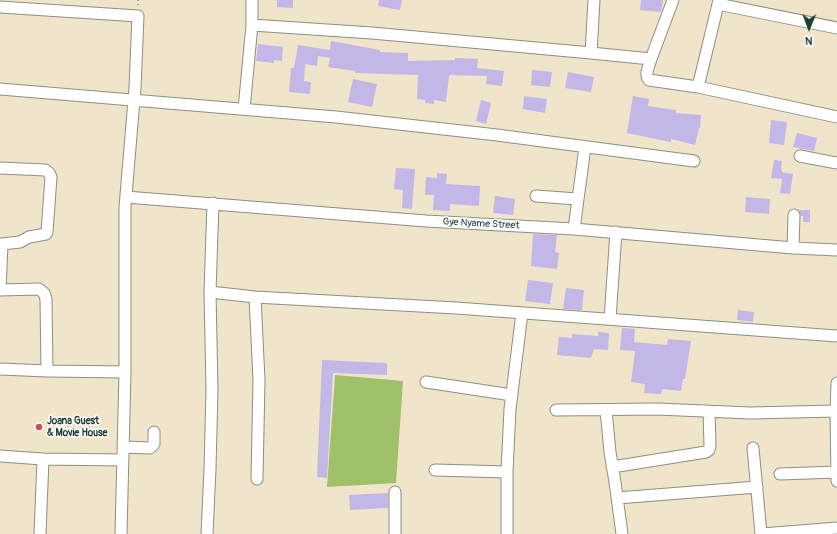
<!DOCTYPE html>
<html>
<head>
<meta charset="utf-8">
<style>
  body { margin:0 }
  #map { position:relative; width:837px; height:534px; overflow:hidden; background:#f0e5ca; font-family:Pangolin,sans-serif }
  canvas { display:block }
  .north { position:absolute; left:789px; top:8px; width:40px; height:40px; -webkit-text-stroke:3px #fff; paint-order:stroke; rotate:181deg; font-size:11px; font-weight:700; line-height:16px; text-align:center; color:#1f3d34 }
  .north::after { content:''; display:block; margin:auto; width:14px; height:18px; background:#1f3d34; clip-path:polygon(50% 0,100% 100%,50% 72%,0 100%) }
</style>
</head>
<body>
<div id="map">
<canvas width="837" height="534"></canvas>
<div class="north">N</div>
</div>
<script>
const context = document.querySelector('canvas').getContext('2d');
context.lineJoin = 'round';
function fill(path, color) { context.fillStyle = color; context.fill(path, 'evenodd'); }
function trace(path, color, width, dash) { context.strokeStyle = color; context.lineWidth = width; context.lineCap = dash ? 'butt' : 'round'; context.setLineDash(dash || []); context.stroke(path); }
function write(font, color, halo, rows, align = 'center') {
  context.font = font + ' Pangolin,sans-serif'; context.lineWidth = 3; context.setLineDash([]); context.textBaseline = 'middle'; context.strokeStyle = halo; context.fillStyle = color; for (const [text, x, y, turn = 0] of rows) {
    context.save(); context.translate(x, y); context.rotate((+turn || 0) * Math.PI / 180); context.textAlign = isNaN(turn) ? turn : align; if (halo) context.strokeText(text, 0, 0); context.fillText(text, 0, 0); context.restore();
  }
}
fill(new Path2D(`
  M335,375L403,381L396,483L327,487Z`), '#a0c169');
fill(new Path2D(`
  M277,0H293V8L277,7Z
  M379,0H402L400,10L378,6Z
  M641,0H663L661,12L640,10Z
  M331,41L380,50V52L408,53V61L455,60V58L478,59L477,68L504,71L502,86L486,84L487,76L450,75L449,76L446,102L434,100V104L425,103V100L417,99L418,75L355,73V71L328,67L330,58L318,56L317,66L305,64L304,81L311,82L310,94L289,92L291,68H294L298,45L330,50Z
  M258,44L283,47L282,61L274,60V63L256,61Z
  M532,70L552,72L550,87L531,85Z
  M568,72L594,77L591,92L565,88Z
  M353,79L377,84L372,107L348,102Z
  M524,96L547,99L545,113L523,109Z
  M633,96L649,99L648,106L676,110V113L701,115L700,128H699L695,145L671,139V142L627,133Z
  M481,100L491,103L486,124L476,121Z
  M771,120L787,122L784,145L769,143Z
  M797,133L817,138L814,151L793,147Z
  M774,160L782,161L781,170H782V172L793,174L790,194L780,193L782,179L771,178Z
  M396,168L415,169L412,209L402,208L403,190L394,189Z
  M437,173L447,174L446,184L480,186L479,206L450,204V211L433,210L434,195H425L426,177L437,178Z
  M495,196L515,199L513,215L493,213Z
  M746,197L770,199L769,214L745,212Z
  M799,210H810V222H803V216H801Z
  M533,234L557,235L555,252L559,253L557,269L531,266Z
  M528,280L553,283L550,304L525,301Z
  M566,288L584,290L582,310L563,309Z
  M738,310L754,312L753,322L737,320Z
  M622,328L635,329L634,342L667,345L668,339L691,341L685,379H683L681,391L662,389L661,394L644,393L645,384L631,382L635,351L620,350Z
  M598,332L609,333L608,350L594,349L591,358L557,355L559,337L572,338V334L598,336Z
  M322,360L387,363V375L333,373L327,478L317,477Z
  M388,493V508L350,510L349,495Z`), '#c3b7e7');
const minor = new Path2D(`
  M252,0V25L372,33L591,53L594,0
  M718,4L837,28
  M0,7L138,16L135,88L125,207V372L121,534
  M591,53L651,59C649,66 644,75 649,80L698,87L837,117
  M651,59L673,0
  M698,87L719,0
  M0,89L336,117L497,135L694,161
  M244,109L252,25
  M800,156L837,163
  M0,168L45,170L49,173L51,177L47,232L46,234L29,237L20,242L2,244L0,290
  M536,196L577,199
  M126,197L426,221L574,229L793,248L837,250
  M574,229L585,147
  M793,248L794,215
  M0,290L39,289L44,293L46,299L47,371
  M210,292L255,297L456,308L837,336
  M255,297L259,380L257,479
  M610,319L616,232
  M0,369L47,371L125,372
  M426,382L512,395
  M837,383L836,411L837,481
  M556,410L657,409L750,413L836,411
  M606,410L610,452L615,482L622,534
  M124,447L150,448L154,444V432
  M753,448L761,534
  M0,456L43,459L123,460
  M612,467L706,452L709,450L710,446L709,411
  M435,470L507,472
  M780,474L837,472
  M395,492V534
  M617,498L757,487
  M40,534L43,459
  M207,534L210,469L212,390L210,292L213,203
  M507,534V472L510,409L522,313
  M762,534L837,528`);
trace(minor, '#88917f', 13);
trace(new Path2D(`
  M138,0V6`), '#88917f', 1.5, [1, 3]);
trace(minor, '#fff', 11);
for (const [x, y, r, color] of [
  [39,427,4,"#d1495b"]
]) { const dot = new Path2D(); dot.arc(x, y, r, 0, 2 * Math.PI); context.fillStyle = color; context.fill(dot); trace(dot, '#fff', 1.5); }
write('10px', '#1f3d34', '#fff', [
  ["Gye Nyame Street",481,224,3]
]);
write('bold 10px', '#1f3d34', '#fff', [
  ["Joana Guest",47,421],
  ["& Movie House",47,433]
], 'left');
</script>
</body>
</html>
